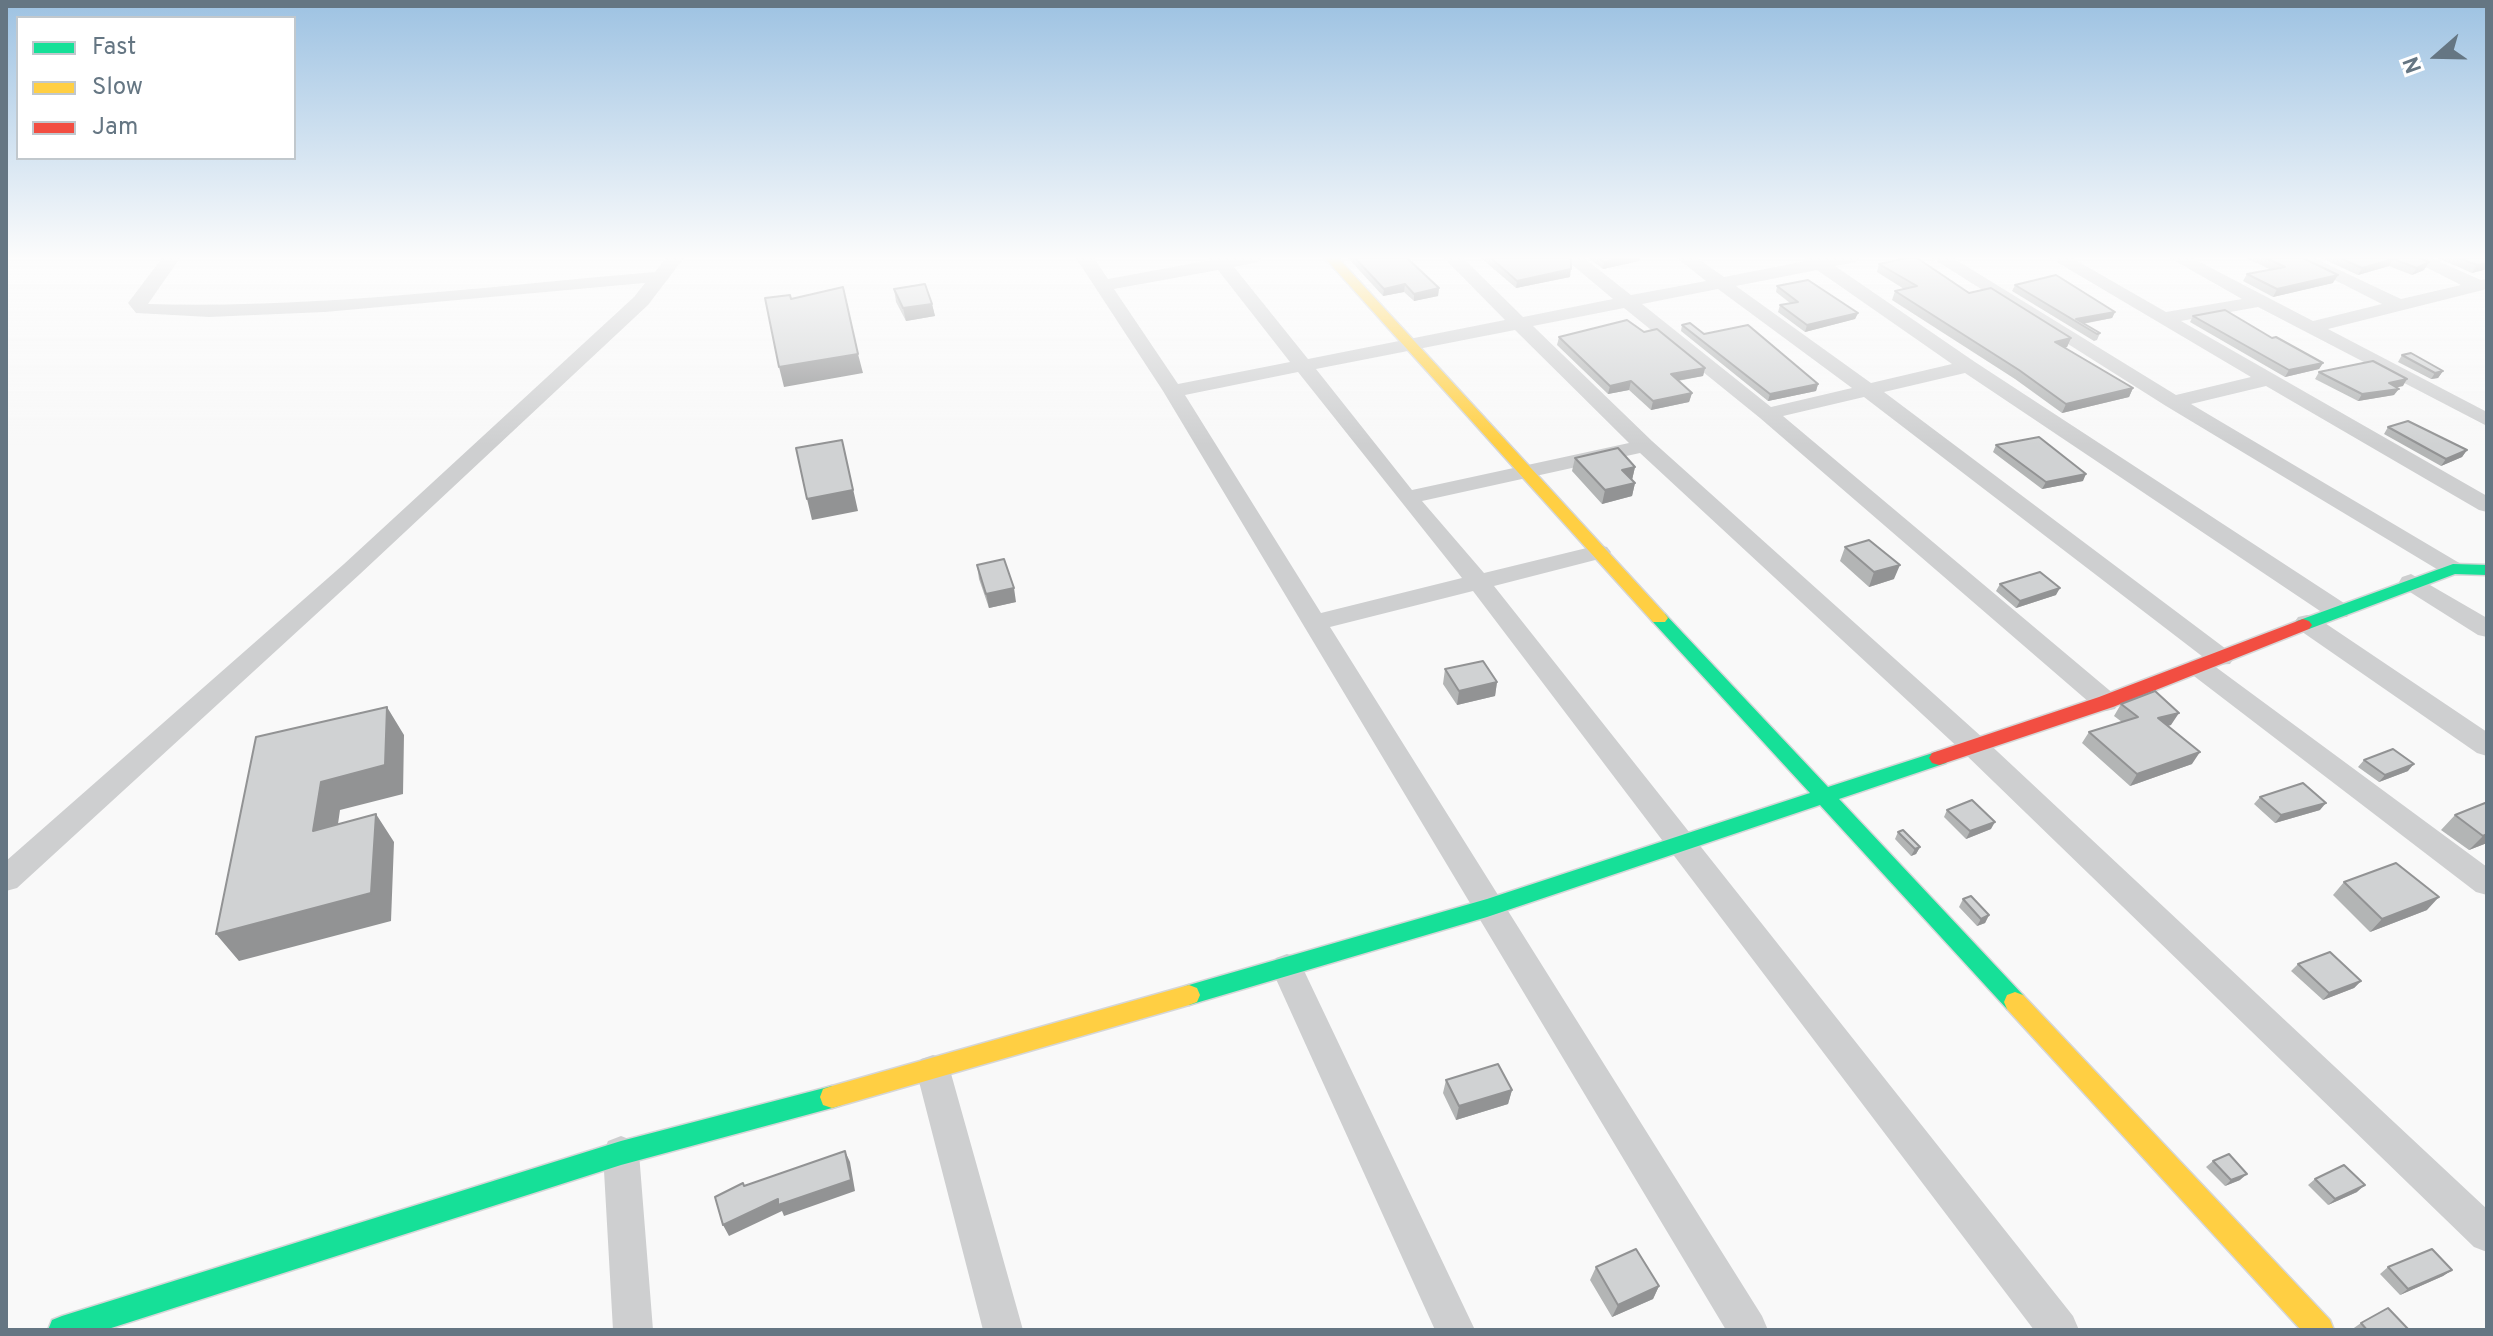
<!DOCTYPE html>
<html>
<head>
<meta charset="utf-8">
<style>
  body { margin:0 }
  #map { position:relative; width:2493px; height:1336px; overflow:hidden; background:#f9f9f9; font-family:Overpass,sans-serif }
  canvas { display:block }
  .frame { position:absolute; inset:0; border:8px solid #657683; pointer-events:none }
  .legend { position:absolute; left:16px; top:16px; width:280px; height:144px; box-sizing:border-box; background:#fff; border:2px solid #c1c8cd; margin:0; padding:10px 14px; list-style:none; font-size:24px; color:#657683 }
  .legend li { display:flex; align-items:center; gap:16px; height:40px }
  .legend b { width:40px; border:2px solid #c1c8cd }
  .north { position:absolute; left:2397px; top:16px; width:80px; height:80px; -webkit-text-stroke:6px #fff; paint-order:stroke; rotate:250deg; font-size:22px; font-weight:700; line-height:32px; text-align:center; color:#657683 }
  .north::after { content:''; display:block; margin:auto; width:28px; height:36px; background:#657683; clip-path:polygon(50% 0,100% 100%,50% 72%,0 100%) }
</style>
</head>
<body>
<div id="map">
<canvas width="2493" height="1336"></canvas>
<div class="frame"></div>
<ul class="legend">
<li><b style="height:10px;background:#16e098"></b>Fast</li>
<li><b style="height:10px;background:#ffcf43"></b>Slow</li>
<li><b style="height:10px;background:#f24e42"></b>Jam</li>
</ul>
<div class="north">N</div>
</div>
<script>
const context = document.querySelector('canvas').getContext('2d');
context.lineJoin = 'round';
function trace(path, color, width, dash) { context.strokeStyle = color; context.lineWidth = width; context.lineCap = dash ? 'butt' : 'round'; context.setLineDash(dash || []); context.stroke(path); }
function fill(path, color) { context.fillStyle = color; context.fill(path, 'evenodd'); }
const fast = new Path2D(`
  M2453,564L2487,565V575L2455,574L2309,629H2297L2294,625L2297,621Z
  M1659,612L1665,614L1828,787L1939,751L1946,753L1949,758L1946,763L1839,799L2023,995L2026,1002L2023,1009L2015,1012L2007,1009L1820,805L1487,917L1189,1005L1181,1002L1178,995L1181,988L1189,985L1487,899L1810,793L1653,622L1650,618L1653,614Z
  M832,1086L841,1089L844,1097L841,1105L832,1108L621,1165L105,1330H48L52,1320L62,1316L621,1141Z`);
const slow = new Path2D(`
  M1325,258H1338L1665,614L1668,618L1665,622H1653Z
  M1189,985L1197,988L1200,995L1197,1002L1189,1005L832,1108L823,1105L820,1097L823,1089L832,1086Z
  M2015,992L2023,995L2330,1320L2334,1330H2301L2007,1009L2004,1002L2007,995Z`);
const jam = new Path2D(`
  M2303,619L2309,621L2312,625L2309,629L2113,707L1939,765L1932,763L1929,758L1932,753L2099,697Z`);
trace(fast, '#d5d6d7', 3);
trace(slow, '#d5d6d7', 3);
trace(jam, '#d5d6d7', 3);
fill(new Path2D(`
  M162,258H180L148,304C317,309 487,286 655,272L666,258H684L648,305L360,574L17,888L6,891V861L344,564L634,297L645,283L325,312L209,317L136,313L128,303Z
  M1076,258H1094L1108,279L1211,260L1209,258H1261L1258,262L1234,267L1308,359L1505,320L1444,258H1463L1523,317L1613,299L1564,258H1584L1631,295L1706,281L1677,258H1697L1724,277L1806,261L1805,258H1859L1856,262L1835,266L1975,362L2347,605L2350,611L2347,617H2329L1965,373L1884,392L2230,652L2234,658L2230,664L2213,665L2487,867V895L2476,892L2190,673L2186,667L2190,661L2199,658L2207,660L1864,397L1783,416L2115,695L2119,702L2115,709L2106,711L2097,709L1760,418L1624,308L1533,326L1652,441L1983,738L2487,1209V1252L2474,1247L1963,752L1640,453L1422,501L1484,573L1599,545L1607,547L1611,552L1607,557L1494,586L2073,1316L2079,1330H2034L1473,591L1330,627L1762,1316L1768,1330H1726L1163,391ZM1218,270L1290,362L1178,384L1114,289ZM1817,270L1952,364L1871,383L1736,286ZM1718,289L1852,388L1771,407L1642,304ZM1515,330L1629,443L1412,490L1316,369ZM1298,372L1462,578L1321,613L1185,395Z
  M1932,258H1953L2176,395L2251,377L2050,258H2072L2166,312L2242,299L2170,258H2192L2313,321L2382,304L2291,258H2314L2401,299L2461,285L2408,258H2431L2481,280L2487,279V289L2328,329L2487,412V426L2258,307L2181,321L2487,496V512L2479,510L2266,386L2191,404L2461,564L2465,569L2461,574H2445L2166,406Z
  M2411,574L2487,618V637L2478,635L2402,587L2399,582L2402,577Z
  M2307,615L2316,617L2487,732V756L2477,753L2298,629L2294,623L2298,617Z
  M1287,954L1298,958L1475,1330H1435L1271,968L1276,958Z
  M933,1055L945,1059L950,1070L1023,1330H983L916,1070L921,1059Z
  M621,1136L634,1141L639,1153L653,1330H613L603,1153L608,1141Z`), '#cecfd0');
fill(fast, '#16e098');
fill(slow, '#ffcf43');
fill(jam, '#f24e42');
fill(new Path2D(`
  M1348,258H1407L1439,288L1438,296L1414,301L1404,292L1383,296Z
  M1481,258H1569L1570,277L1516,288Z
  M1589,258H1640L1639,261L1603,269Z
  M2247,258H2303L2333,283L2273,297L2243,281L2247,274L2271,270Z
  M2321,258H2420L2424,270L2412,275L2389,266L2358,275Z
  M2438,258H2487V269L2472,273Z
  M1879,264L1969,293L2071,338L2067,347L2065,348L2133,388L2129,397L2062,413L2015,379L1892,300L1895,291L1904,289L1877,272Z
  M2015,285L2115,312L2112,318L2083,324L2100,333L2097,340L2094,341L2012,291Z
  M1777,286L1858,313L1855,319L1805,332L1778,312L1780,305L1790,303L1776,292Z
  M894,289L932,304L935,316L906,321L896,302Z
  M2193,316L2323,363L2319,369L2285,377L2190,322Z
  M1682,325L1818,384L1816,391L1768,401L1681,331Z
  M1644,332L1705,368L1703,376L1678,381L1692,393L1689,402L1651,410L1629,390L1608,394L1557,345L1559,337Z
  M2402,355L2443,371L2438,378L2431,379L2398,362Z
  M2319,372L2403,386L2396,387L2394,395L2358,401L2315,379Z
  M2388,427L2467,450L2462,457L2441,466L2384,434Z
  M1996,445L2083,481L2042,489L1993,452Z
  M1575,458L1635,467L1632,480L1635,483L1632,496L1602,504L1572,471Z
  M1845,547L1894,579L1869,587L1840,561Z
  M977,565L1016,602L989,608L979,579Z
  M2000,584L2056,595L2016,608L1996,591Z
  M1445,669L1497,682L1495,696L1457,705L1443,684Z
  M2121,704L2171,725L2167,726L2192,764L2130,786L2082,743L2089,732L2122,722L2114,716Z
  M2364,760L2408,771L2379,782L2358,767Z
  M2260,797L2320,810L2275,823L2254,804Z
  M2487,804V843L2469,850L2441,830L2455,815Z
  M1947,810L1991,829L1966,839L1944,817Z
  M1898,832L1920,847L1916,854L1911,856L1895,839Z
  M2344,882L2427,910L2370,932L2333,895Z
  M1963,899L1989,915L1985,923L1977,926L1959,907Z
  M2298,964L2361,981L2354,988L2323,1000L2291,971Z
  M1446,1080L1512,1090L1508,1104L1456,1120L1443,1093Z
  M2213,1161L2240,1180L2225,1186L2206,1167Z
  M2315,1179L2357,1192L2328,1205L2308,1185Z
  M1596,1267L1659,1286L1653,1299L1612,1317L1590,1280Z
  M2388,1267L2452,1270L2443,1276L2400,1295L2380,1274Z
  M2361,1323L2409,1330H2351Z`), '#b3b5b5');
fill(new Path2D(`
  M1622,258H1640L1639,261L1603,269L1604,262Z
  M2393,259L2389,266L2358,275L2362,268Z
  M2429,262L2424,270L2412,275L2417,268Z
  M2487,263V269L2472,273L2477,265Z
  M1571,269L1570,277L1516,288L1517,281Z
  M2338,275L2333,283L2273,297L2277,289Z
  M1405,284L1404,292L1383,296L1384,289Z
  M1439,288L1438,296L1414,301V294Z
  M932,304L935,316L906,321L903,308Z
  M2115,312L2112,318L2080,324L2076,319Z
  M1858,313L1855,319L1805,332L1807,325Z
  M2071,338L2067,347L2051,351L2055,342Z
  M858,354L863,373L784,387L779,367Z
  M2323,363L2319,369L2285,377L2289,370Z
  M1705,368L1703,376L1669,382L1671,374Z
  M2443,371L2438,378L2431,379L2435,373Z
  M2407,379L2403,386L2385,390L2389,383Z
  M1631,381L1629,390L1608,394L1610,386Z
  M1818,384L1816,391L1768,401L1770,394Z
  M2133,388L2129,397L2062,413L2066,404Z
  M2399,389L2394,395L2358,401L2362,394Z
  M1692,393L1689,402L1651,410L1653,401Z
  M842,440L858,511L812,520L807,499Z
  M2467,450L2462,457L2441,466L2446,459Z
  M1635,467L1632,480L1622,470Z
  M2086,474L2083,481L2042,489L2046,482Z
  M1635,483L1632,496L1602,504L1605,490Z
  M1900,565L1894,579L1869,587L1874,572Z
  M1014,588L1016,602L989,608L986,594Z
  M2060,588L2056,595L2016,608L2020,601Z
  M1497,682L1495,696L1457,705L1459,691Z
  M387,707L404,735L403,794L340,810L333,859L313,831L321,782Z
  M2179,713L2171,725L2151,730L2158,718Z
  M2200,752L2192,764L2130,786L2137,774Z
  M2414,764L2408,771L2379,782L2385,775Z
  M2326,803L2320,810L2275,823L2281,815Z
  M376,814L394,842L391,921L239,961L216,934Z
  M1995,822L1991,829L1966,839L1970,831Z
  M2487,834V843L2469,850L2483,836Z
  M1920,847L1916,854L1911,856L1915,849Z
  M2439,897L2427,910L2370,932L2382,919Z
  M1989,915L1985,923L1977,926L1981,919Z
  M2361,981L2354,988L2323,1000L2329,993Z
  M1512,1090L1508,1104L1456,1120L1459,1106Z
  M845,1151L850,1162L855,1191L784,1216L782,1211L729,1236L723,1225Z
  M2247,1174L2240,1180L2225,1186L2231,1180Z
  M2365,1185L2357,1192L2328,1205L2335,1199Z
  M2452,1270L2443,1276L2400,1295L2408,1289Z
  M1659,1286L1653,1299L1612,1317L1618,1305Z`), '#929394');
const building = new Path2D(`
  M1355,258H1407L1439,288L1414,294L1405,284L1384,289Z
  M1491,258H1569L1571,260V269L1517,281Z
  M1599,258H1622L1604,262Z
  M1907,258H1917L1969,293L1991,288L2071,338L2055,342L2133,388L2066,404L2019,370L1895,291L1917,286L1879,264Z
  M2266,258H2303L2338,275L2277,289L2247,274L2285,267Z
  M2340,258H2420L2429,262L2417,268L2393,259L2362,268Z
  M2459,258H2487V263L2477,265Z
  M2056,275L2115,312L2076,319L2100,333L2097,334L2015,285Z
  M1808,280L1858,313L1807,325L1780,305L1798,302L1777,286Z
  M925,284L932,304L903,308L894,289Z
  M843,287L858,354L779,367L765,298L790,295L791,299Z
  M2225,310L2272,338L2276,337L2323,363L2289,370L2193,316Z
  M1627,320L1644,332L1657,329L1705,368L1671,374L1692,393L1653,401L1631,381L1610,386L1559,337Z
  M1690,323L1704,334L1748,325L1818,384L1770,394L1682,325Z
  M2411,353L2443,371L2435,373L2402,355Z
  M2373,361L2407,379L2389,383L2399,389L2362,394L2319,372Z
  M2408,421L2467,450L2446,459L2388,427Z
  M2039,437L2086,474L2046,482L1996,445Z
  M842,440L853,490L807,499L796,448Z
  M1618,448L1635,467L1622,470L1635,483L1605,490L1575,458Z
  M1869,540L1900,565L1874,572L1845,547Z
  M1004,559L1014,588L986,594L977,565Z
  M2040,572L2060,588L2020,601L2000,584Z
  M1483,661L1497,682L1459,691L1445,669Z
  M2155,691L2179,713L2158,718L2200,752L2137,774L2089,732L2138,717L2121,704Z
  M387,707L385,765L321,782L313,831L376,814L371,893L216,934L256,737Z
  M2393,749L2414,764L2385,775L2364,760Z
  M2303,783L2326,803L2281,815L2260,797Z
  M1972,800L1995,822L1970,831L1947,810Z
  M2485,803L2487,804V834L2483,836L2455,815Z
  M1903,830L1920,847L1915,849L1898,832Z
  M2396,863L2439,897L2382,919L2344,882Z
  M1971,896L1989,915L1981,919L1963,899Z
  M2330,952L2361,981L2329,993L2298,964Z
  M1498,1064L1512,1090L1459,1106L1446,1080Z
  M845,1151L851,1180L778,1205V1199L723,1225L715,1197L743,1183L744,1186Z
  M2229,1154L2247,1174L2231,1180L2213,1161Z
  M2344,1165L2365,1185L2335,1199L2315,1179Z
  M1636,1249L1659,1286L1618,1305L1596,1267Z
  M2432,1249L2452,1270L2408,1289L2388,1267Z
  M2388,1308L2409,1330H2367L2361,1323Z`);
fill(building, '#d0d2d3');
trace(building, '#929394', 2);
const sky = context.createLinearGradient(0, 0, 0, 445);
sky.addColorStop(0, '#9dc2e2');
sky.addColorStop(0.58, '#fcfcfc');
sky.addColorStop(1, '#fcfcfc00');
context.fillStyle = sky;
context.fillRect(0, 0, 2493, 445);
</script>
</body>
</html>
